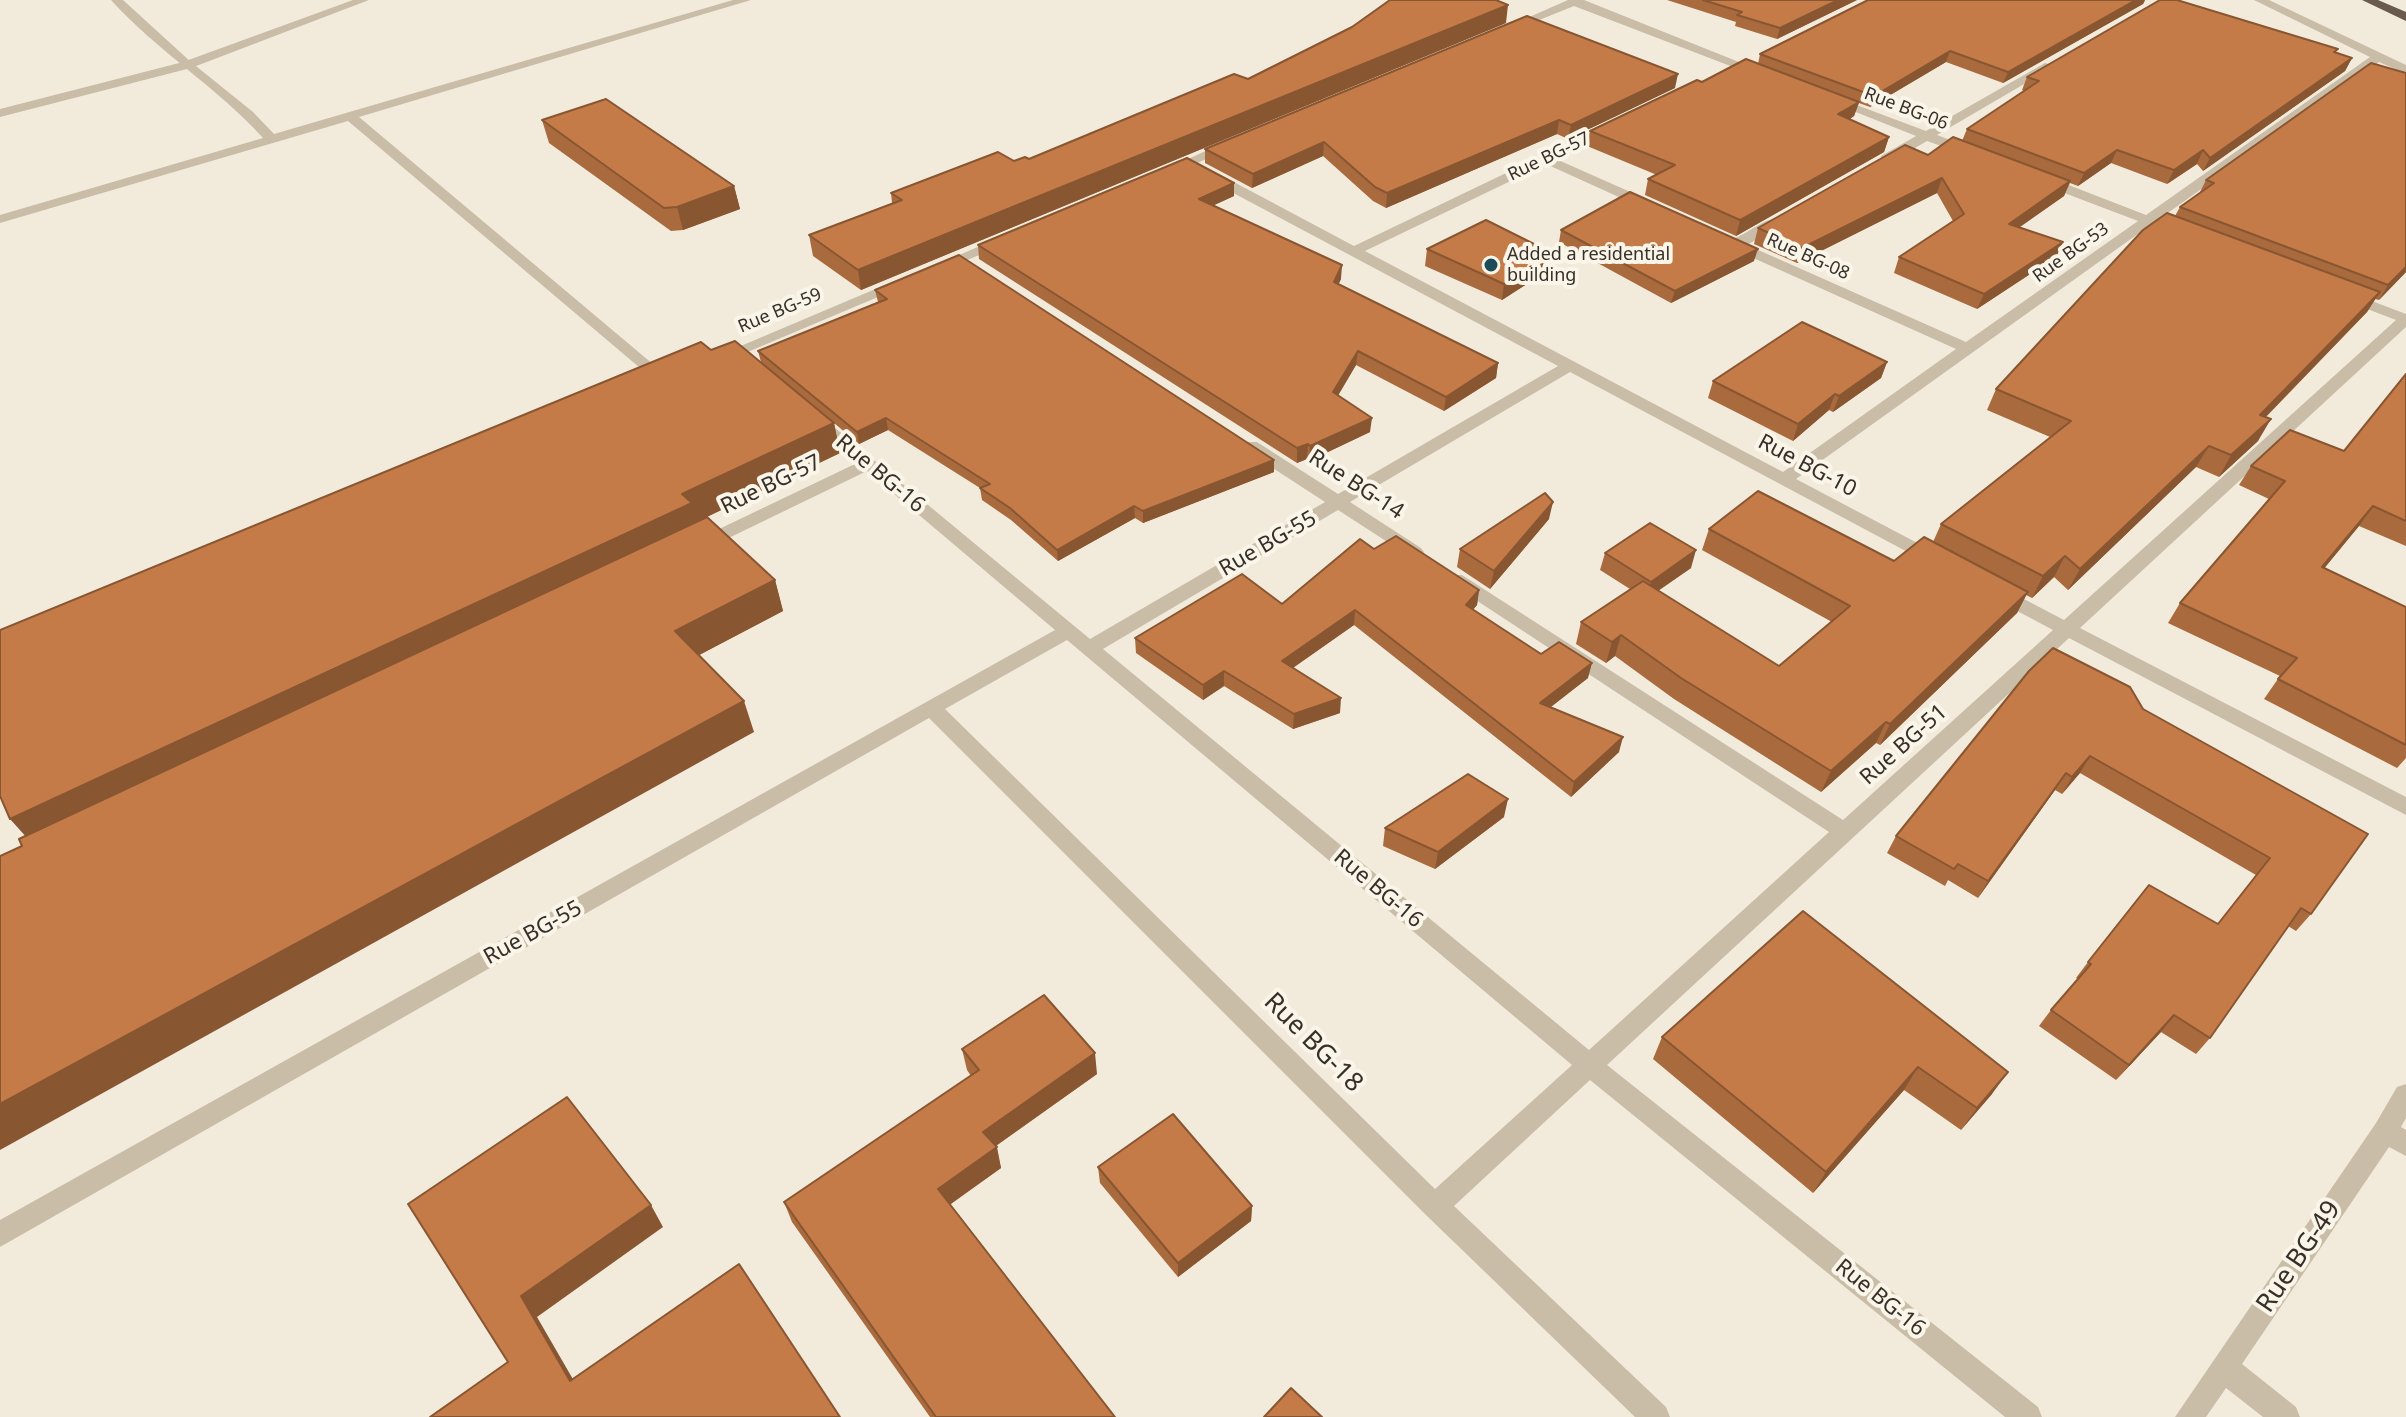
<!DOCTYPE html>
<html>
<head>
<meta charset="utf-8">
<style>
  body { margin:0 }
  canvas { display:block; background:#f2ebdc }
</style>
</head>
<body>
<canvas width="2406" height="1417"></canvas>
<script>
const context = document.querySelector('canvas').getContext('2d');
context.lineJoin = 'round';
function fill(path, color) { context.fillStyle = color; context.fill(path, 'evenodd'); }
function trace(path, color, width, dash) { context.strokeStyle = color; context.lineWidth = width; context.lineCap = dash ? 'butt' : 'round'; context.setLineDash(dash || []); context.stroke(path); }
function write(font, color, halo, rows, align = 'center') {
  context.font = font + ' "Noto Sans",sans-serif'; context.lineWidth = 8; context.setLineDash([]); context.textBaseline = 'middle'; context.strokeStyle = halo; context.fillStyle = color; for (const [text, x, y, turn = 0] of rows) {
    context.save(); context.translate(x, y); context.rotate((+turn || 0) * Math.PI / 180); context.textAlign = isNaN(turn) ? turn : align; if (halo) context.strokeText(text, 0, 0); context.fillText(text, 0, 0); context.restore();
  }
}
fill(new Path2D(`
  M353,0H369L191,68L0,117V109L183,62Z`), '#cabda8');
fill(new Path2D(`
  M111,0H123L191,62L253,112L274,134L733,0H751L359,117L673,381L671,384H659L348,121L0,223V215L263,138C217,87 157,51 111,0Z
  M1568,0H1584L1769,74L1759,77L1574,6L1512,31L1502,29Z
  M2254,0H2269L2406,65V74L2379,62L2158,220L2183,229V235H2173L2149,226L1796,479L1942,556L1945,560L1942,564H1930L1570,372L1350,502L1421,548L1424,552L1421,556H1409L1338,510L1103,649L1589,1050L1829,832L1450,583L1447,579L1450,575H1462L1843,820L2053,630L1989,596L1987,592L1989,588H2003L2064,620L2396,320L2341,299V293H2351L2406,314V327L2080,628L2406,797V815L2069,638L1607,1065L2038,1407L2042,1417H2005L1590,1080L1454,1206L1666,1407L1670,1417H1635L1426,1215L929,718L0,1247V1220L1055,630L867,471L706,549H694L691,545L694,541L857,463L811,424V418H823L1090,639L1325,502L1245,450L1243,446L1245,442H1257L1338,494L1558,366L1207,179V173H1217L1354,246L1606,125H1614V131L1556,159L1653,202V208H1643L1546,164L1365,251L1783,472L1956,349L1731,248L1725,243L1727,240C1746,238 1763,216 1783,218V224L1747,245L1966,342L2138,221L2038,183V177H2048L2146,215L2370,57ZM1067,640L1572,1065L1435,1189L945,709Z
  M2045,63L2055,66L1937,135L1974,149L1975,152L1969,156L1927,141L1891,162H1881V156L1916,136L1828,101L1838,98L1926,131Z
  M1223,143L1234,146L1174,174L1162,171Z
  M1003,236L1010,240L1008,243L941,271L936,272L929,268Z
  M899,279L906,283L904,286L724,362L718,364L710,359Z
  M2406,1084V1118L2401,1127L2406,1130V1156L2389,1147L2242,1364L2296,1407L2300,1417H2263L2226,1388L2206,1417H2175L2376,1123L2397,1087Z`), '#cabda8');
fill(new Path2D(`
  M2362,0H2378L2406,12V21Z`), '#685a4d');
fill(new Path2D(`
  M1667,0H1857L1777,39L1735,26L1736,22Z
  M1868,0H2145L2143,4L2003,83L1946,62L1870,107L1859,103L1854,116L1850,119L1889,137L1884,152L1736,236L1645,195L1648,179L1657,175L1587,146L1590,131L1702,82L1758,64L1760,54Z
  M1506,23L861,290L813,256L809,235L892,203L891,193L1014,161L1029,159L1248,79Z
  M2336,53L2352,58L2345,71L2203,171L2197,164L2167,184L2111,163L2078,186L2070,183L2064,196L2019,227L2063,242L2056,257L1977,309L1894,273L1899,257L1953,221L1937,193L1797,263L1754,244L1758,228L1962,141L1967,129L2024,91L2022,90L2027,77Z
  M2406,73V272L2379,300L2375,299L2367,312L2266,417L2258,441L2219,477L2196,467L2068,590L2054,577L2032,598L2026,595L2017,613L1880,745L1876,743L1821,792L1674,699L1615,656L1606,663L1576,644L1581,622L1630,589L1600,570L1605,553L1691,568L1658,591L1779,666L1832,622L1702,550L1709,529L1894,561L1933,542L1941,524L2050,437L1987,410L1996,389L2175,216L2180,207L2199,194L2206,180Z
  M1675,88L1568,139L1557,134L1386,208L1373,201L1323,156L1252,188L1205,163V149Z
  M542,120L734,186L740,209L683,230L671,231L549,143Z
  M1234,183V196L1214,205L1341,279L1338,285L1498,363L1496,378L1444,411L1356,365L1338,395L1370,432L1309,461L1307,459L1297,463L979,259L978,245Z
  M1561,230L1754,261L1671,303L1559,242Z
  M1427,249L1552,253L1550,269L1502,300L1425,266Z
  M875,290L1274,472L1143,523L1135,518L1058,561L1011,520L982,500L980,488L888,430L859,444L834,423L840,453L707,517L775,580L783,611L699,655L754,732L22,846L26,836L761,362L758,351L878,302Z
  M1887,362L1881,378L1833,412L1829,410L1793,441L1708,398L1713,381Z
  M2406,374V546L2359,526L2324,568L2406,607V758L2397,768L2264,699L2280,676L2168,623L2180,603L2269,499L2239,485L2251,466L2344,451Z
  M1549,519L1490,589L1457,567L1460,549Z
  M1374,549L1479,590L1477,605L1473,610L1541,654L1588,678L1550,707L1619,752L1571,797L1354,625L1293,668L1340,713L1293,729L1224,686L1203,700L1136,653L1135,638L1282,604Z
  M2143,709L2368,834L2311,914L2296,931L2288,926L2210,1038L2196,1054L2161,1032L2116,1080L2039,1026L2051,1010L2078,979L2076,978L2088,962L2218,924L2256,875L2080,773L2062,794L2055,790L1978,898L1948,880L1945,886L1887,853L1896,836Z
  M1504,817L1435,869L1383,846L1385,828Z
  M1803,911L1992,1094L1961,1130L1904,1090L1813,1193L1653,1059L1662,1037Z
  M962,1049L1097,1074L996,1146L1001,1168L950,1204L1115,1417H930L792,1222L784,1202L971,1076L967,1070Z
  M1098,1167L1252,1206L1251,1221L1178,1277L1100,1183Z`), '#a96a3e');
fill(new Path2D(`
  M1838,0H1857L1777,39L1780,28Z
  M2136,0H2145L2143,4L2003,83L2008,72Z
  M1508,5L1506,23L861,290L858,270Z
  M1950,51L1946,62L1870,107L1874,96Z
  M2352,58L2345,71L2203,171L2210,158Z
  M1678,74L1675,88L1568,139L1571,125Z
  M1859,102L1854,116L1834,129L1838,114Z
  M1559,120L1557,134L1386,208L1387,193Z
  M1889,137L1884,152L1736,236L1740,220Z
  M1324,142L1323,156L1252,188L1253,174Z
  M2117,150L2111,163L2078,186L2084,173Z
  M2203,150L2197,164L2167,184L2174,170Z
  M1942,178L1937,193L1797,263L1802,248Z
  M2070,181L2064,196L2003,239L2009,224Z
  M1234,183V196L1199,212V199Z
  M734,186L740,209L683,230L677,207Z
  M2063,242L2056,257L1977,309L1984,294Z
  M1758,249L1754,261L1671,303L1675,291Z
  M1552,253L1550,269L1502,300L1504,284Z
  M1342,265L1341,279L1333,296L1334,282Z
  M2406,267V272L2379,300L2388,285Z
  M2380,292L2367,312L2247,436L2260,415Z
  M1358,351L1356,365L1332,406L1333,392Z
  M1887,362L1881,378L1833,412L1839,396Z
  M1498,363L1496,378L1444,411L1446,397Z
  M1835,394L1829,410L1793,441L1798,424Z
  M886,418L888,430L859,444L857,432Z
  M1372,418L1370,432L1309,461L1310,446Z
  M2271,419L2258,441L2219,477L2231,455Z
  M834,423L840,453L698,521L37,849L10,819L682,494Z
  M1308,444L1307,459L1297,463V448Z
  M2209,446L2196,467L2068,590L2080,569Z
  M1274,460V472L1143,523V511Z
  M1553,502L1549,519L1490,589L1494,571Z
  M1134,506L1135,518L1058,561L1057,550Z
  M2373,506L2359,526L2309,587L2322,567Z
  M1696,550L1691,568L1646,599L1651,582Z
  M2065,556L2054,577L2032,598L2043,576Z
  M775,580L783,611L686,662L675,631Z
  M1479,590L1477,605L1463,620L1466,605Z
  M2028,592L2017,613L1880,745L1890,724Z
  M1355,610L1354,625L1281,676L1282,661Z
  M1621,635L1615,656L1606,663L1612,642Z
  M1592,663L1588,678L1537,718L1540,703Z
  M1224,671V686L1203,700V685Z
  M1341,698L1340,713L1293,729L1294,714Z
  M744,701L754,732L0,1150V1104Z
  M1886,722L1876,743L1821,792L1831,771Z
  M1623,737L1619,752L1571,797L1574,782Z
  M2090,756L2080,773L2062,794L2072,777Z
  M2066,773L2055,790L1978,898L1988,881Z
  M1508,799L1504,817L1435,869L1438,852Z
  M2174,1015L2161,1032L2116,1080L2129,1065Z
  M1095,1053L1097,1074L987,1152L983,1132Z
  M1918,1067L1904,1090L1813,1193L1826,1172Z
  M2008,1072L1992,1094L1961,1130L1977,1108Z
  M997,1147L1001,1168L944,1209L938,1189Z
  M651,1205L663,1227L537,1317L585,1400L570,1381L521,1296Z
  M1252,1206L1251,1221L1178,1277V1263Z`), '#895632');
const building = new Path2D(`
  M1390,0H1496L1508,5L858,270L809,235L902,200L891,193L998,152L1014,161L1025,157L1029,159L1234,74L1248,79L1352,27Z
  M1703,0H1838L1780,28L1737,15L1742,12Z
  M1868,0H2136L2008,72L1950,51L1874,96L1760,54Z
  M2160,0H2177L2338,49L2334,52L2352,58L2210,158L2203,150L2174,170L2117,150L2084,173L1967,129L2039,81L2027,77Z
  M1527,16L1678,74L1571,125L1559,120L1387,193L1375,187L1324,142L1253,174L1205,149Z
  M1746,59L1859,102L1838,114L1889,137L1740,220L1648,179L1675,165L1590,131L1697,80L1702,82Z
  M2371,63L2406,73V267L2388,285L2180,207L2214,183L2206,180Z
  M606,99L734,186L677,207L664,208L542,120Z
  M1953,137L2070,181L2009,224L2063,242L1984,294L1899,257L1964,214L1942,178L1802,248L1758,228L1905,145L1928,155Z
  M1187,158L1234,183L1199,199L1342,265L1334,282L1498,363L1446,397L1358,351L1333,392L1372,418L1310,446L1308,444L1297,448L978,245Z
  M1630,192L1758,249L1675,291L1561,230Z
  M2167,213L2380,292L2260,415L2271,419L2231,455L2209,446L2080,569L2065,556L2043,576L1941,524L2071,421L1996,389L2143,230Z
  M1486,220L1552,253L1504,284L1427,249Z
  M959,255L1274,460L1143,511L1134,506L1057,550L1010,508L980,488L990,484L886,418L857,432L758,351L887,299L875,290Z
  M1802,322L1887,362L1839,396L1835,394L1798,424L1713,381Z
  M735,341L834,423L682,494L692,503L10,819L0,796V630L701,342L711,350Z
  M2406,374V521L2373,506L2322,567L2406,607V745L2278,679L2297,658L2180,603L2285,481L2251,466L2290,430L2344,451Z
  M1758,491L1894,561L1924,537L2028,592L1890,724L1886,722L1831,771L1681,678L1621,635L1612,642L1581,622L1643,581L1779,666L1850,606L1709,529Z
  M1545,493L1553,502L1494,571L1460,549Z
  M707,517L775,580L675,631L744,701L0,1104V856L22,846L19,839Z
  M1650,523L1696,550L1651,582L1605,553Z
  M1396,536L1479,590L1466,605L1541,654L1559,642L1592,663L1540,703L1623,737L1574,782L1355,610L1282,661L1341,698L1294,714L1224,671L1203,685L1135,638L1242,574L1282,604L1360,539L1374,549Z
  M2053,648L2130,687L2143,709L2368,834L2311,914L2301,908L2210,1038L2174,1015L2129,1065L2051,1010L2091,964L2088,962L2149,885L2218,924L2270,858L2090,756L2072,777L2066,773L1988,881L1958,864L1954,869L1896,836L2029,671Z
  M1468,774L1508,799L1438,852L1385,828Z
  M1803,911L2008,1072L1977,1108L1918,1067L1826,1172L1662,1037Z
  M1044,995L1095,1053L983,1132L997,1147L938,1189L1115,1417H936L784,1202L979,1070L962,1049Z
  M567,1097L651,1205L521,1296L570,1381L739,1264L840,1417H430L508,1362L408,1204Z
  M1173,1114L1252,1206L1178,1263L1098,1167Z
  M1291,1388L1322,1417H1264Z`);
fill(building, '#c47b48');
trace(building, '#895632', 2);
for (const [x, y, r, color] of [
  [1491,265,8,"#1e4b58"]
]) { const dot = new Path2D(); dot.arc(x, y, r, 0, 2 * Math.PI); context.fillStyle = color; context.fill(dot); trace(dot, '#f9f5e9', 3); }
write('18px', '#372f28', '#f9f5e9', [
  ["Rue BG-06",1906,109,21],
  ["Rue BG-57",1549,157,-26],
  ["Rue BG-53",2071,253,-36],
  ["Rue BG-08",1808,257,24],
  ["Rue BG-59",780,311,-23]
]);
write('18px', '#372f28', '#f9f5e9', [
  ["Added a residential",1507,255],
  ["building",1507,276]
], 'left');
write('22px', '#372f28', '#f9f5e9', [
  ["Rue BG-10",1807,466,28],
  ["Rue BG-16",880,474,40],
  ["Rue BG-57",771,485,-26],
  ["Rue BG-14",1356,485,33],
  ["Rue BG-55",1268,544,-30],
  ["Rue BG-51",1904,745,-42],
  ["Rue BG-16",1378,889,40],
  ["Rue BG-55",533,933,-29],
  ["Rue BG-16",1880,1298,39]
]);
write('26px', '#372f28', '#f9f5e9', [
  ["Rue BG-18",1313,1043,45],
  ["Rue BG-49",2299,1257,-56]
]);
</script>
</body>
</html>
